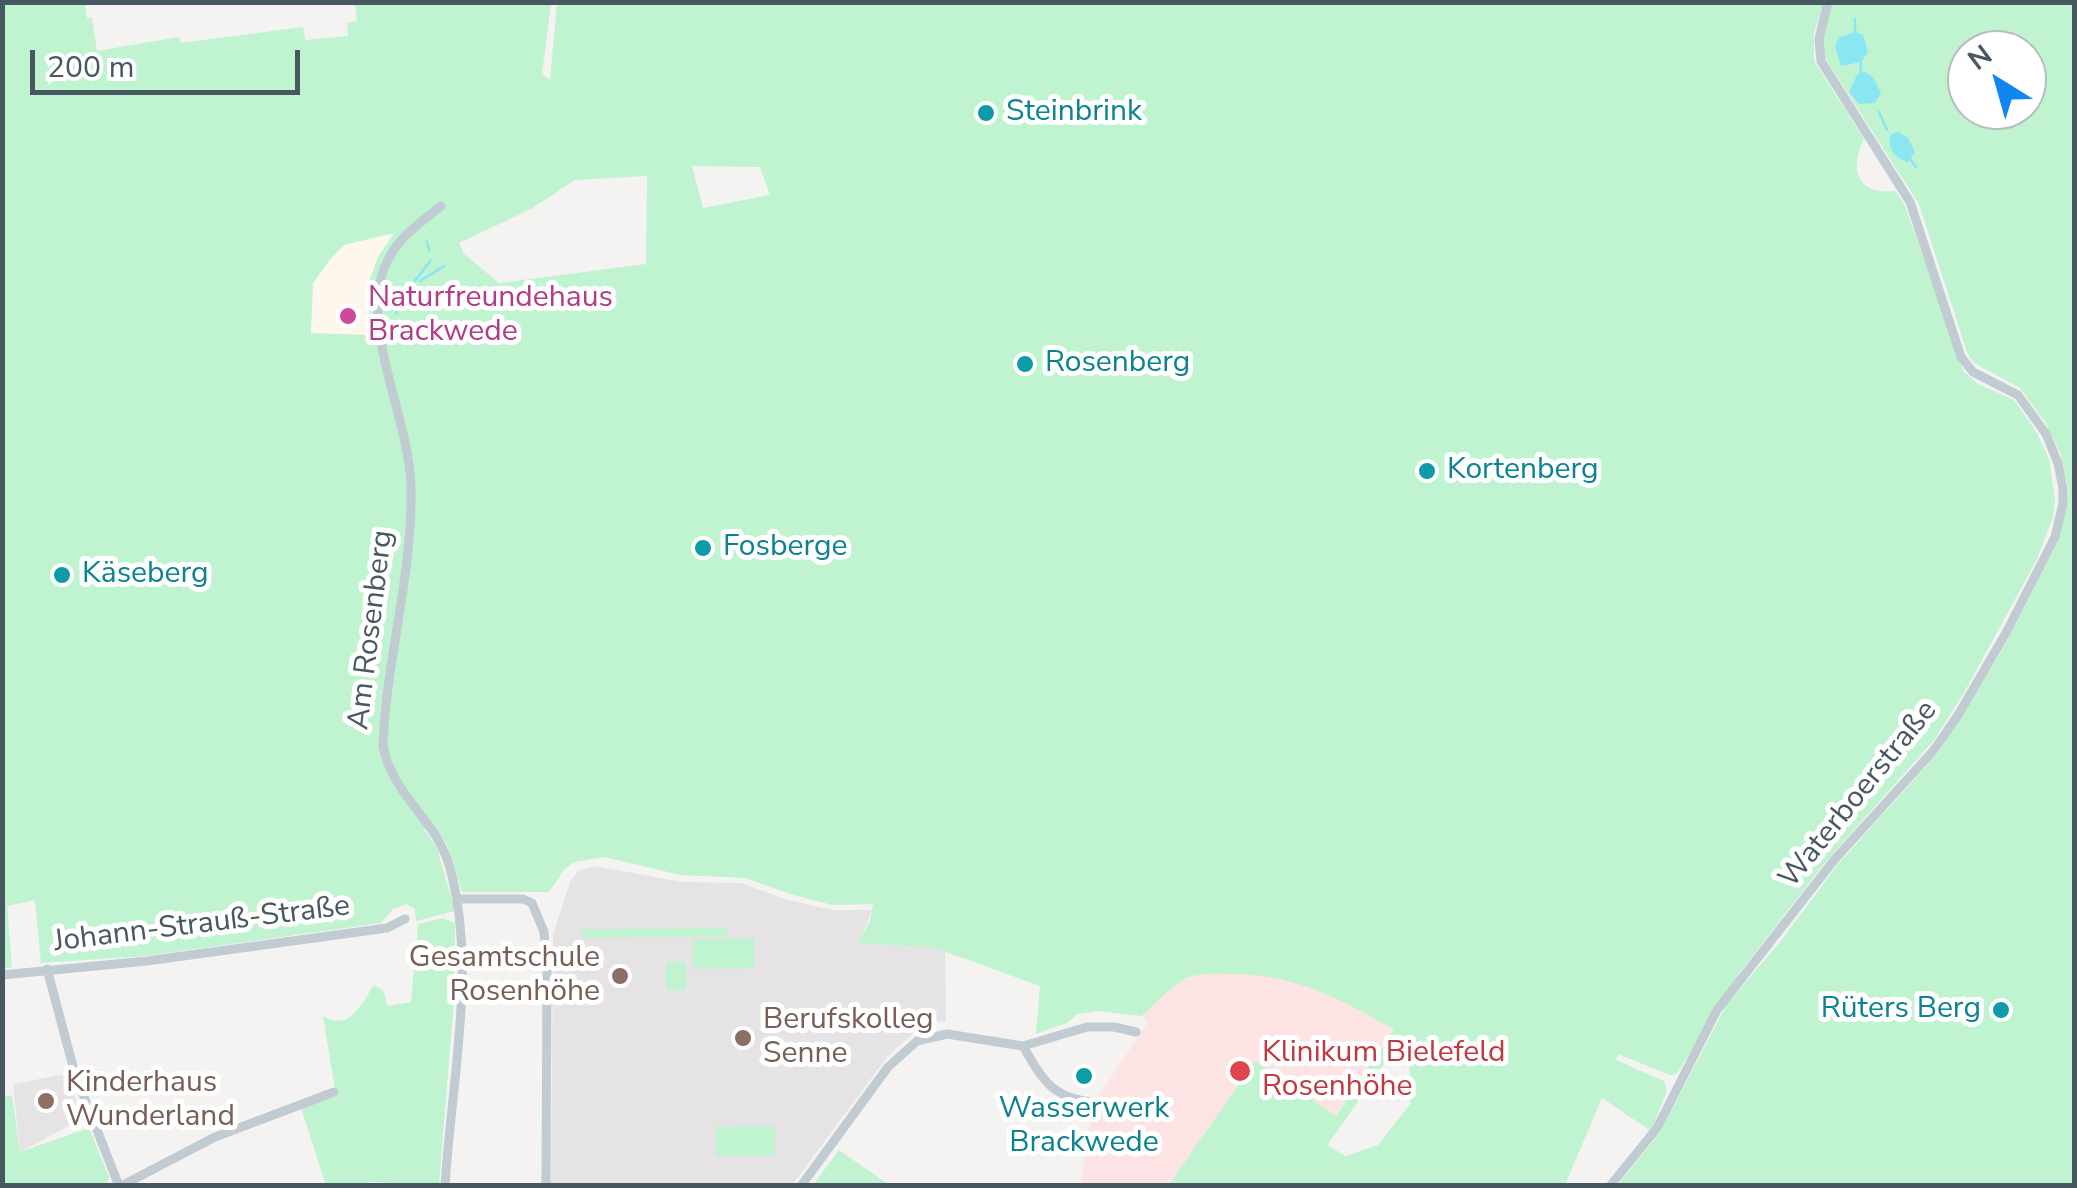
<!DOCTYPE html>
<html>
<head>
<meta charset="utf-8">
<style>
  body { margin:0 }
  #map { position:relative; width:2077px; height:1188px; overflow:hidden; background:#f5f2f2; font-family:"Nunito Sans",sans-serif }
  canvas { display:block }
  .frame { position:absolute; inset:0; border:5px solid #485861; pointer-events:none }
  .north { position:absolute; left:1947px; top:30px; width:100px; height:100px; box-sizing:border-box; background:#fff; border:2px solid #b6bcc0; border-radius:50%; rotate:323deg; font-size:28px; font-weight:700; line-height:40px; text-align:center; color:#485861 }
  .north::after { content:''; display:block; margin:auto; width:35px; height:45px; background:#0f86f2; clip-path:polygon(50% 0,100% 100%,50% 72%,0 100%) }
  .scale { position:absolute; left:30px; top:50px; width:270px; height:45px; box-sizing:border-box; border:5px solid #485861; border-top:0; padding-left:12px; font-size:30px; line-height:35px; white-space:nowrap; color:#485861; -webkit-text-stroke:8px #fff; paint-order:stroke }
</style>
</head>
<body>
<div id="map">
<canvas width="2077" height="1188"></canvas>
<div class="frame"></div>
<div class="north">N</div>
<div class="scale">200 m</div>
</div>
<script>
const context = document.querySelector('canvas').getContext('2d');
context.lineJoin = 'round';
function fill(path, color) { context.fillStyle = color; context.fill(path, 'evenodd'); }
function trace(path, color, width, dash) { context.strokeStyle = color; context.lineWidth = width; context.lineCap = dash ? 'butt' : 'round'; context.setLineDash(dash || []); context.stroke(path); }
function write(font, color, halo, rows, align = 'center') {
  context.font = font + ' "Nunito Sans",sans-serif'; context.lineWidth = 10; context.setLineDash([]); context.textBaseline = 'middle'; context.strokeStyle = halo; context.fillStyle = color; for (const [text, x, y, turn = 0] of rows) {
    context.save(); context.translate(x, y); context.rotate((+turn || 0) * Math.PI / 180); context.textAlign = isNaN(turn) ? turn : align; if (halo) context.strokeText(text, 0, 0); context.fillText(text, 0, 0); context.restore();
  }
}
fill(new Path2D(`
  M395,232L378,257L368,285L370,336L311,333L313,283L332,257L344,245Z`), '#fef7ed');
fill(new Path2D(`
  M594,866L682,882L741,883L785,899L832,910H872L859,943L935,948L945,951L946,1022L936,1021L916,1031L888,1056L792,1185L551,1186L553,935L570,882L579,870Z
  M66,1074L83,1118L20,1152L13,1084Z`), '#e6e3e5');
fill(new Path2D(`
  M1198,974H1250L1282,978L1320,989L1394,1029L1289,1185L1080,1186L1093,1104L1148,1022L1141,1016L1180,982Z`), '#fde4e4');
fill(new Path2D(`
  M3,2L85,3L87,18H92L97,51L179,37L180,43L303,27L305,40L348,36L347,23L357,21L355,3H551L542,74L550,80L557,3H1824L1814,33V61L1864,139C1848,171 1858,195 1896,191L1905,206L1964,372L1978,384L2014,400L2037,433L2049,459L2055,500L2053,517L2037,559L1965,691L1934,740L1824,864L1740,972L1677,1074L1670,1075L1618,1054L1616,1060L1664,1081L1667,1090L1651,1131L1602,1098L1565,1185H1169L1255,1061L1336,1116L1394,1029C1337,998 1295,973 1227,974C1212,974 1196,972 1182,981C1167,990 1155,1005 1141,1016L1098,1011L1077,1014L1067,1023L1036,1034L1040,986L935,948L858,943L870,921L873,904L832,905L787,893L746,878L681,875L604,857L574,862L564,870L549,892H462L447,845L436,829H424L437,848L455,911L416,921L415,909L406,904L393,909L381,923L146,956L41,963L35,900L7,906L12,967L3,969ZM692,166L760,167L770,195L703,208ZM647,176L646,264L499,283L464,254L459,243L531,209L575,180ZM394,233L378,257L368,285L370,335L311,333L313,283L332,257L344,245ZM1394,1050L1409,1061L1411,1103L1378,1145L1346,1156L1328,1146L1330,1141Z
  M1832,3H2074V1185L1617,1186L1659,1134L1727,1004L1780,942L1839,863L1939,752L2004,647L2057,544L2069,493L2061,454L2045,422L2020,388L1974,363L1968,355L1919,204L1824,56L1822,42ZM1967,50H2027V110H1967Z
  M443,918L455,923L454,1000L439,1185L368,1182L367,1185H326L301,1108L336,1095L323,1016C350,1032 361,1005 374,985L384,991L387,1006L411,1002L418,924Z
  M727,928V936L582,938L581,929Z
  M754,938V968L693,969V939Z
  M666,962H686V990H666Z
  M12,1096L20,1152L89,1128L109,1177L106,1185H3V1097Z
  M775,1126V1156H716V1127Z
  M839,1150L888,1184L890,1185H813Z`), '#c0f3cf');
fill(new Path2D(`
  M1855,32L1863,35L1868,52L1861,62L1841,66L1835,46L1840,37Z
  M1864,71L1873,77L1881,93L1875,103L1859,104L1849,92L1857,75Z
  M1898,132L1908,138L1915,152L1908,162C1895,159 1888,148 1890,135Z`), '#8ae6f3');
trace(new Path2D(`
  M1855,19V35
  M1860,78L1861,62
  M1879,112L1887,130
  M1910,159L1916,167
  M427,242L429,250
  M420,281L444,266
  M396,314L398,303L431,260`), '#8ae6f3', 2.5);
trace(new Path2D(`
  M441,206C413,228 388,245 380,282C368,345 409,422 411,486C413,575 386,659 383,746C393,796 435,818 449,865C478,964 451,1084 445,1186
  M458,899H523L532,903L544,932L547,971L546,1186
  M47,969L75,1074L119,1186
  M2,975L147,961L387,928L405,919
  M1023,1046C1045,1084 1053,1099 1100,1103
  M121,1186L215,1137L334,1092
  M801,1186L888,1067L917,1041L947,1034L1023,1046L1087,1027H1114L1136,1032
  M1610,1186L1657,1128L1717,1010L1835,859L1934,750L1958,715L2006,633L2055,537L2063,503V489L2058,463L2046,434L2018,395L1973,372L1961,357L1910,202L1821,61L1819,39L1828,2`), '#c0cbd2', 9);
for (const [x, y, r, color] of [
  [986,113,10,"#0f9aa8"],
  [348,316,10,"#d1479c"],
  [1025,364,10,"#0f9aa8"],
  [1427,471,10,"#0f9aa8"],
  [703,548,10,"#0f9aa8"],
  [62,575,10,"#0f9aa8"],
  [620,976,10,"#8d6e63"],
  [2001,1010,10,"#0f9aa8"],
  [743,1038,10,"#8d6e63"],
  [1240,1071,12,"#e0444e"],
  [1084,1076,10,"#0f9aa8"],
  [46,1101,10,"#8d6e63"]
]) { const dot = new Path2D(); dot.arc(x, y, r, 0, 2 * Math.PI); context.fillStyle = color; context.fill(dot); trace(dot, '#fff', 4); }
write('30px', '#0d838f', '#fff', [
  ["Steinbrink",1006,113],
  ["Rosenberg",1045,364],
  ["Kortenberg",1447,471],
  ["Fosberge",723,548],
  ["Käseberg",82,575],
  ["Rüters Berg",1981,1010,"right"],
  ["Wasserwerk",1084,1110,"center"],
  ["Brackwede",1084,1144,"center"]
], 'left');
write('30px', '#b23c85', '#fff', [
  ["Naturfreundehaus",368,299],
  ["Brackwede",368,333]
], 'left');
write('30px', '#485861', '#fff', [
  ["Am Rosenberg",372,630,-83],
  ["Waterboerstraße",1859,795,-51],
  ["Johann-Strauß-Straße",202,925,-7]
]);
write('30px', '#785e54', '#fff', [
  ["Gesamtschule",600,959,"right"],
  ["Rosenhöhe",600,993,"right"],
  ["Berufskolleg",763,1021],
  ["Senne",763,1055],
  ["Kinderhaus",66,1084],
  ["Wunderland",66,1118]
], 'left');
write('30px', '#be3a42', '#fff', [
  ["Klinikum Bielefeld",1262,1054],
  ["Rosenhöhe",1262,1088]
], 'left');
</script>
</body>
</html>
